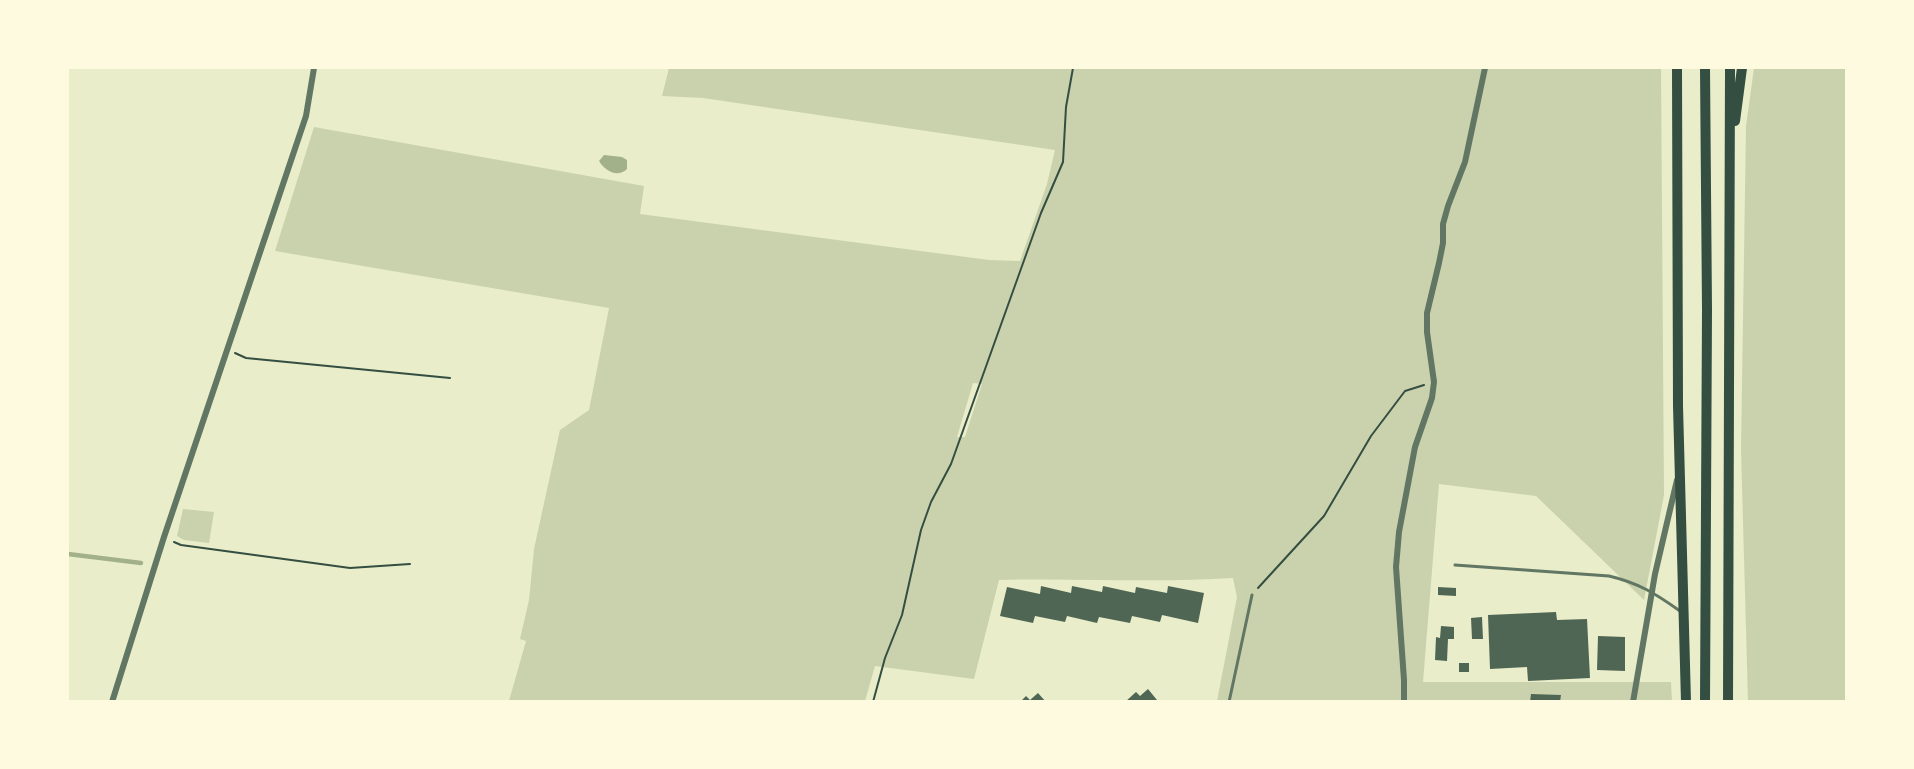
<!DOCTYPE html>
<html>
<head>
<meta charset="utf-8">
<style>
  body { margin:0 }
  #map { position:relative; width:1914px; height:769px; overflow:hidden; background:#e9edc9; font-family:"Crimson Pro",serif }
  canvas { display:block }
  .frame { position:absolute; inset:0; border:69px solid #fefae0; pointer-events:none }
</style>
</head>
<body>
<div id="map">
<canvas width="1914" height="769"></canvas>
<div class="frame"></div>
</div>
<script>
const context = document.querySelector('canvas').getContext('2d');
context.lineJoin = 'round';
function fill(path, color) { context.fillStyle = color; context.fill(path, 'evenodd'); }
function trace(path, color, width, dash) { context.strokeStyle = color; context.lineWidth = width; context.lineCap = dash ? 'butt' : 'round'; context.setLineDash(dash || []); context.stroke(path); }
fill(new Path2D(`
  M669,68H1661L1664,495L1644,600L1536,496L1439,484L1423,682H1671L1672,701H1217L1237,597L1233,578C1155,583 1077,578 999,580L974,679L875,666L865,701H509L526,641L520,639L529,600L534,549L560,430L589,410L609,308L275,251L314,127L644,186L640,214L989,260L1020,261L1047,184L1055,150L703,98L662,96ZM973,383L982,384L965,437H957Z
  M1754,68H1846V701H1748L1741,450L1746,126Z
  M183,509L214,512L209,543L184,540L177,536Z`), '#cad2ad');
fill(new Path2D(`
  M604,155L622,157L627,160V169C617,178 605,171 599,161Z`), '#a3b18a');
trace(new Path2D(`
  M68,554L141,563`), '#a3b18a', 4.5);
fill(new Path2D(`
  M1041,586L1071,593L1072,586L1102,592L1103,586L1135,593L1136,587L1167,593L1168,586L1204,593L1198,623L1162,615L1160,622L1132,616L1130,623L1099,617L1097,623L1067,616L1065,622L1035,616L1033,623L1000,616L1007,587L1040,594Z
  M1438,587L1456,588V596L1438,595Z
  M1556,612L1557,620L1587,619L1590,678L1528,681L1527,667L1490,669L1488,615Z
  M1482,617L1483,639H1472L1471,618Z
  M1441,626L1454,627V639H1448L1447,661L1435,660L1436,637L1440,638Z
  M1598,636L1625,637V671L1597,670Z
  M1459,663H1469V672H1459Z
  M1148,689L1157,700L1155,702H1125L1136,692L1140,696Z
  M1038,693L1046,702H1020L1026,696L1030,700Z
  M1531,694L1561,695L1560,702H1530Z`), '#4f6655');
trace(new Path2D(`
  M235,353L246,358L450,378
  M174,542L181,545L350,568L410,564
  M1258,588L1324,516L1371,436L1405,391L1424,385
  M873,702L885,658L902,615L921,530L931,502L951,464L1041,213L1063,162L1066,107L1073,68`), '#344e41', 2);
trace(new Path2D(`
  M1455,565L1609,576C1639,583 1656,594 1680,611
  M1229,702L1252,595`), '#617663', 3);
trace(new Path2D(`
  M112,702L164,537L306,116L314,68
  M1404,702V680L1396,567L1399,532L1415,447L1432,398L1434,382L1427,332V313L1439,263L1443,243V224L1448,206L1465,162L1485,68
  M1633,702L1655,574L1677,480`), '#617663', 6);
trace(new Path2D(`
  M1677,68L1678,406L1686,702
  M1705,68L1707,310L1705,702
  M1735,121L1742,68
  M1728,702L1730,68`), '#344e41', 10);
</script>
</body>
</html>
